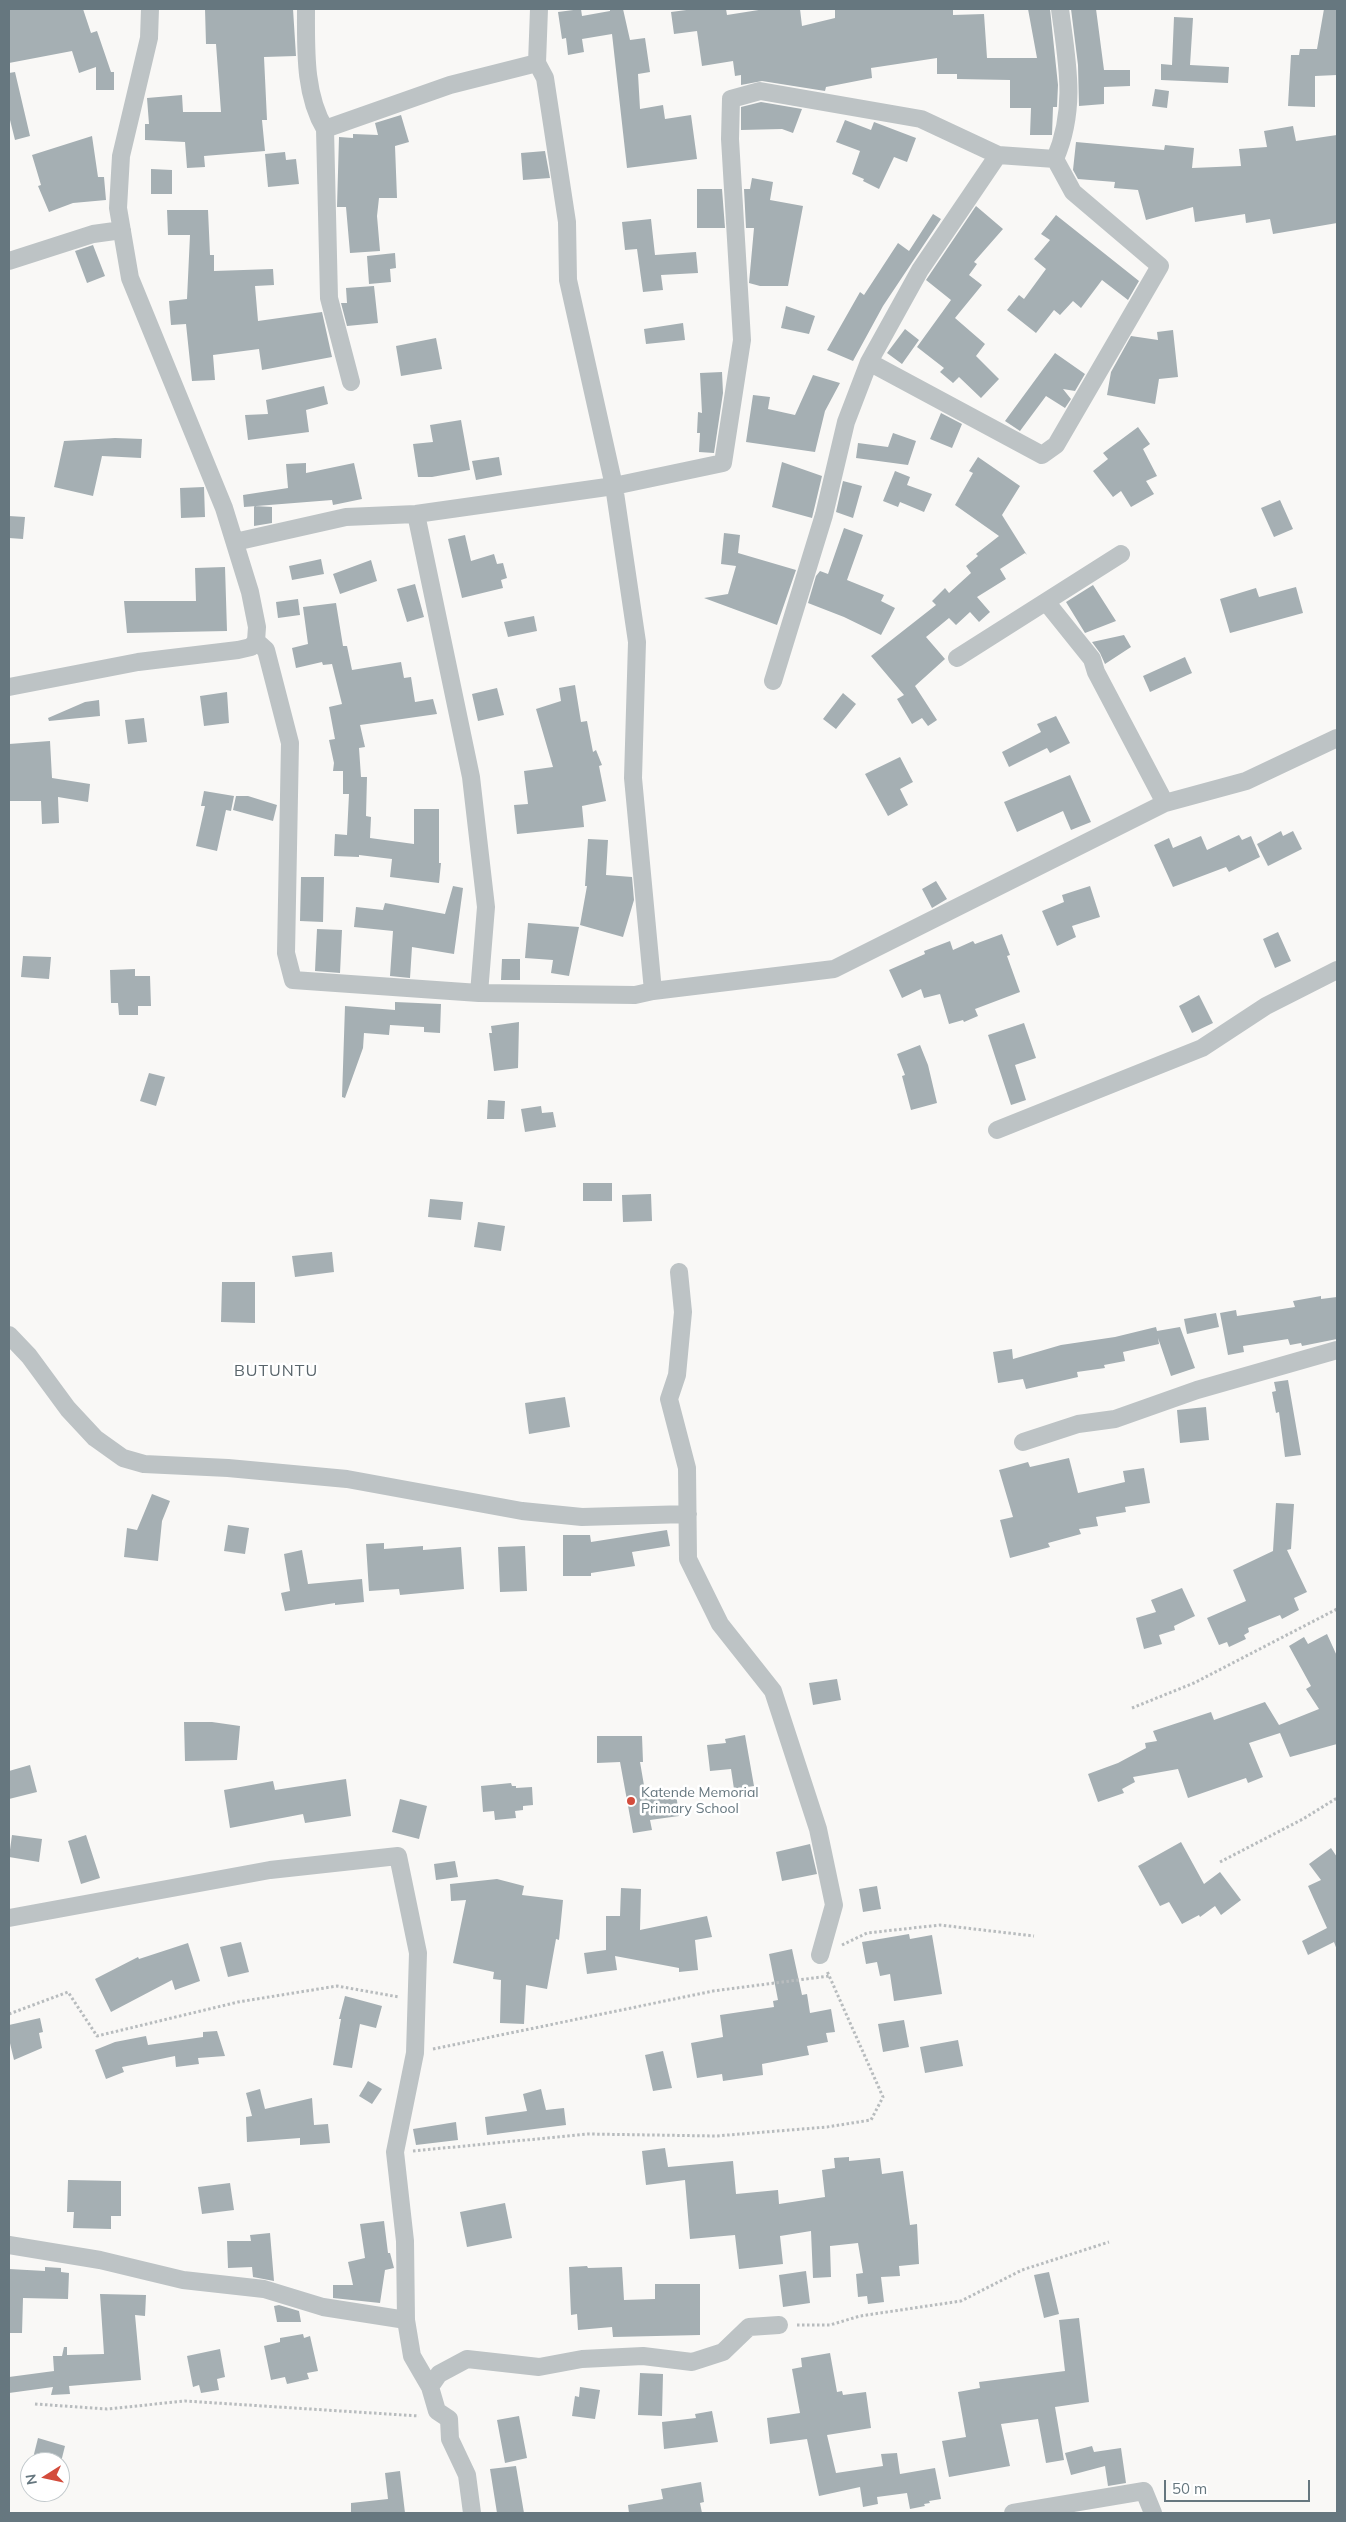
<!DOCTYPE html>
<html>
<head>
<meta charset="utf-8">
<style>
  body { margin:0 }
  #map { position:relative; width:1346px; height:2522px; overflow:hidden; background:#f9f8f6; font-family:Mulish,sans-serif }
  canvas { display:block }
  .frame { position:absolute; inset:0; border:10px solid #66777f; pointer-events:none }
  .north { position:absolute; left:20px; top:2452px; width:50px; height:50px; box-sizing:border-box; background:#fff; border:1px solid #c2c9cc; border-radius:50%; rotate:260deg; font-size:14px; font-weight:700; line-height:20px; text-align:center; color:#66777f }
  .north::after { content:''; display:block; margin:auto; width:18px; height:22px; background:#d34c3c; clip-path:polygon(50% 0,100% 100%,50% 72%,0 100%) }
  .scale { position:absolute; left:1164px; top:2480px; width:146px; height:22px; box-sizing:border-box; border:2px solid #66777f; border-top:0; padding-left:6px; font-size:15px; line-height:18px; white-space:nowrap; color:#66777f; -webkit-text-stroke:4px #fff; paint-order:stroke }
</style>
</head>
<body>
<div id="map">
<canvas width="1346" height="2522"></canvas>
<div class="frame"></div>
<div class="north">N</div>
<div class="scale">50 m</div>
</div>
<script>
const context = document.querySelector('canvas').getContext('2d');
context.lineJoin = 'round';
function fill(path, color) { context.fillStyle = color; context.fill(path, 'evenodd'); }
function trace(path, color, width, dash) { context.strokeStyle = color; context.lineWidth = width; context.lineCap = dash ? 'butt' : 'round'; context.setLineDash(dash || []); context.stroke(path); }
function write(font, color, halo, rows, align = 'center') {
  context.font = font + ' Mulish,sans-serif'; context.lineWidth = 5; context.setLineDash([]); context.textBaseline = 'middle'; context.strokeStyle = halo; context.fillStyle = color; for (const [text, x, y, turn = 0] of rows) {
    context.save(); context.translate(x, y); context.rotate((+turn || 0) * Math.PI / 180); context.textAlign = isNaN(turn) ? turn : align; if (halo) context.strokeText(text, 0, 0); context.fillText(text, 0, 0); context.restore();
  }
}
fill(new Path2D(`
  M9,9H83L91,33L97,31L111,72H114V90H96V67L79,73L72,51L9,63Z
  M205,9H293L296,56L264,57L267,120H262L265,151L204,156L205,167L187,168L185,142L145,140V124H149L147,98L182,95L183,112H221L216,44H206Z
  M581,9L582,16L610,11V9H623L630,40L645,38L650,72L638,74L640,109L663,105L665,119L691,115L697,159L627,168L612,34L582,39L584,52L568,55L566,38L562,39L558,12Z
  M694,9H726L727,15L765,9H800L802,26L835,18V9H953V15L984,14L987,58H1037L1028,9H1050L1058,85L1057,107H1053L1052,135H1030L1031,108H1010V80L957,79V74H937V58L871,68L872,78L826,87L825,91L762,81L741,85V75L735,76L733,61L702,66L697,31L674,34L671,12Z
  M1071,9H1096L1104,70H1130V86L1104,87V104L1079,106L1078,65Z
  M1324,9H1337V75L1315,76V107L1288,106L1291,55H1299L1300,49H1317Z
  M1174,17L1193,18L1190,65L1229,67L1228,83L1161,80V64L1172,65Z
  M15,72L30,136L15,140L9,116V73Z
  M1155,89L1169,91L1167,108L1152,106Z
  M761,102L802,109L793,133L782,129L741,130V107Z
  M401,115L409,142L395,146L397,198H379L377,216L380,251L350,253L346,207H337L339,137L353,138V134L378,135L375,123Z
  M845,120L871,130L874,122L916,138L907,162L894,157L879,189L863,181L864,179L852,174L860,151L836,142Z
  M1293,126L1296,141L1337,135V223L1273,234L1270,219L1246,223L1245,214L1195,222L1193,207L1146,220L1138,190L1114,188L1115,182L1078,179L1073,170L1076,142L1164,150L1165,145L1194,148L1192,168L1241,166L1239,149L1267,147L1264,131Z
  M92,136L98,177H104L106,200L73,203L49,212L38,186L41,185L32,155Z
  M545,151L550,178L523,180L521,153Z
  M285,152L286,160L296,159L299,184L268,187L265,154Z
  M151,169L172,170V194H151Z
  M752,178L773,182L770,200L803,206L788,286H760L749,283L754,228H746L744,189H750Z
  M697,189H722L725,228H697Z
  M976,206L1003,229L974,262L977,264L969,275L982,285L955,318L985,344L976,356L999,379L981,398L959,377L953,383L940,372L944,368L917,347L951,300L926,280Z
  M167,210H208L210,255H214V271L273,269L274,285L255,286L258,321L322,312L332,357L262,370L259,349L213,355L215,380L192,381L186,324L171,325L169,301L187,299L190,235H168Z
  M933,214L941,219L883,306L853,361L827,350L860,292L864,295L898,243L909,251Z
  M1056,215L1139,281L1128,300L1102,280L1081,308L1073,301L1060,315L1054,310L1036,333L1007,310L1019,295L1024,299L1046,269L1034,259L1050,240L1041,234Z
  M651,219L655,255L696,252L698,273L661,275L663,290L643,292L637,249L625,250L622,222Z
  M93,245L105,276L87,283L75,251Z
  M395,253L396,268L390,269L391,282L369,284L367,256Z
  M374,286L378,323L347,326L341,303H347L346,288Z
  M786,306L815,316L809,334L781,328Z
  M683,323L685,340L646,344L644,329Z
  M905,329L919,340L902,364L887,353Z
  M1173,330L1178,377L1159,379L1155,404L1107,395L1111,372L1131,336L1158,340L1157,332Z
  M436,338L442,369L401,376L396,346Z
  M1055,353L1085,374L1075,391L1063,389L1071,399L1065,408L1046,396L1020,431L1005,421Z
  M722,372L723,393L714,453L699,452L700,433H697L698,412L702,413L700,373Z
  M813,375L840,383L825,411L815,452L746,442L753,395L770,397L768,409L795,415Z
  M324,386L328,404L306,410L309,432L248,440L245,415L268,414L266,400Z
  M941,413L962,424L952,448L930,439Z
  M461,420L470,470L432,477H418L413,444L433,442L430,425Z
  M1138,427L1150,444L1143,449L1157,476L1146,481L1154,494L1131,507L1121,491L1113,497L1093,471L1108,459L1103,453Z
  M893,433L916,441L908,465L856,458L858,443L888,447Z
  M115,438L142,439L141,458L102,456L93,496L54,487L64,441Z
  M499,457L502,475L476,480L472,461Z
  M978,457L1020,486L1002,515L1027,555L1025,553L1000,569L1006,579L977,597L990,612L979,622L970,612L956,625L949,618L926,637L945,659L915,686L937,720L928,726L922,718L912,724L897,699L904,695L871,656L936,605L932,601L945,588L949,593L971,573L966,566L978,556L976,554L999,536L955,505L973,473L969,471Z
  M782,462L822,476L812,518L772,507Z
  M306,463V473L354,463L362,499L333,505L332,500L244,507L243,495L288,488L286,464Z
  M895,471L910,477L907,485L932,494L924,512L900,502L898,507L883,501Z
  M843,481L862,486L853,518L836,512Z
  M204,487L205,517L181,518L180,488Z
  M1280,500L1293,529L1274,537L1261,508Z
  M254,506L272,507V523L254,526Z
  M9,516L25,517L23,539L9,538Z
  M844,528L863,535L847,580L884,595L881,601L895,608L881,635L844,617L808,603L816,576L820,571L828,574Z
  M724,533L740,535L738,553L796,570L777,625L704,598L728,594L736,566L721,564Z
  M465,535L471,561L494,554L497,564L503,563L507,578L501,580L503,588L462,598L448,539Z
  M321,559L324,574L292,580L289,566Z
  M371,560L377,581L340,594L333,574Z
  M225,567L227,631L127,633L124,601H196L195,568Z
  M415,584L424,617L407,622L397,589Z
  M1093,585L1116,621L1085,633L1066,602Z
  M1296,587L1303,613L1230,633L1220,599L1256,588L1259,597Z
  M298,599L300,615L278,618L276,602Z
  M336,603L343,646H347L352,670L401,662L404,678L411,677L415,702L433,699L437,714L360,725L365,747L359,748L361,777H367L366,816L371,817L370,838L414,844V809H439V863H441L439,883L390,877L392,859L359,855V857L334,856L335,834L347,835L349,794H343V771H333L334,763L329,740L335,739L329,707L342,704L332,664L323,665L322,662L296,668L292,648L308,644L303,607Z
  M534,616L537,631L508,637L504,622Z
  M1124,635L1131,647L1105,664L1100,653L1092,642Z
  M1185,657L1192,673L1150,692L1143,676Z
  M575,685L581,722L587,721L593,752L596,750L602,765L599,766L606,801L582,806L584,827L517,834L514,805L528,804L524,771L553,767L536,709L561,701L559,688Z
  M497,688L504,715L478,721L472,694Z
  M227,692L229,723L204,726L200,696Z
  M843,693L856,704L836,729L823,719Z
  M99,700L100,716L49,721L48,718L85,702Z
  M1056,716L1070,743L1050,753L1047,748L1009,767L1002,752L1041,732L1037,724Z
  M144,718L147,742L128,744L125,720Z
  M50,741L52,778L90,784L88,802L58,797L59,823L42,824L41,801H9V744Z
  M900,757L913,782L900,789L908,805L888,816L865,774Z
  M1070,775L1091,822L1071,830L1063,811L1017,832L1004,802Z
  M204,791L234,796L231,811L226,810L217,851L196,846L205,806H201Z
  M236,796H248L277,805L273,821L233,810Z
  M1281,831L1283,836L1293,831L1302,849L1268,866L1257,844Z
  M1239,835L1242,840L1251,836L1260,857L1229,872L1226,867L1173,887L1154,845L1169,838L1173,848L1201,836L1207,850Z
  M588,839L608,840L606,875L632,877L634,900L623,937L580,925L587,886H585Z
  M301,877H324L323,922L300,921Z
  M936,881L947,899L932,908L922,889Z
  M453,886L463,888L454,954L412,947L410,978L390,976L393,931L354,927L356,907L383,910L385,903L445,914Z
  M1090,886L1100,917L1072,926L1076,937L1057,946L1042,911L1064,902L1062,895Z
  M528,923L579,927L569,976L551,973L553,960L525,958Z
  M317,929L342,930L340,973L315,971Z
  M1278,932L1291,961L1275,968L1263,939Z
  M1002,934L1010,955L1007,956L1020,992L975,1009L978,1016L964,1022L963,1020L949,1024L940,994L924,998L921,989L902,998L889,970L925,954L924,951L950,941L953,950L973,941L975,944Z
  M23,956L51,957L49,979L21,977Z
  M502,959H520V980H501Z
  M135,969V976H150L151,1006H138V1015H119L118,1003H111L110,970Z
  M1199,995L1213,1023L1192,1033L1179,1006Z
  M395,1002L441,1004L440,1033L424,1032V1027L390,1025L389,1035L364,1033L363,1048L345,1098L342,1097L345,1006L395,1010Z
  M519,1022L518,1068L494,1071L489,1033H492L491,1026Z
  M1024,1023L1036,1058L1015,1065L1026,1100L1011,1105L988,1035Z
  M920,1045L928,1065L937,1103L911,1110L902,1076L905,1075L897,1054Z
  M149,1073L165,1077L156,1106L140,1101Z
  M488,1100L505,1101L504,1119H487Z
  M541,1106L542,1113L553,1112L556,1127L525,1132L521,1109Z
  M583,1183H612V1201H583Z
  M651,1194L652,1221L623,1222L622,1195Z
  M430,1199L463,1202L461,1220L428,1217Z
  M478,1222L505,1226L501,1251L474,1247Z
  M332,1252L334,1272L295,1277L292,1256Z
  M222,1282H255V1323L221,1322Z
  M1321,1296V1299L1337,1297V1339L1302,1346L1301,1343L1290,1345L1288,1339L1243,1346L1244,1352L1228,1355L1220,1313L1236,1310L1237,1316L1295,1307L1293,1301Z
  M1216,1313L1219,1327L1187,1334L1184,1319Z
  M1156,1327L1157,1331L1180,1327L1195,1368L1171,1376L1158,1338L1159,1344L1123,1352L1125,1361L1104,1365L1105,1368L1077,1372L1078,1377L1026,1389L1023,1379L998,1383L993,1352L1012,1349L1013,1359L1061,1345L1115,1337Z
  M1288,1380L1301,1455L1285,1457L1279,1412L1276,1413L1272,1392L1276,1391L1274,1382Z
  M565,1397L570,1427L529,1434L525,1403Z
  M1206,1407L1209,1440L1180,1443L1177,1410Z
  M1069,1458L1078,1493L1125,1482L1123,1471L1144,1468L1150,1503L1125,1507L1126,1512L1096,1517L1098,1526L1079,1529L1081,1534L1048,1543L1050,1547L1010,1558L1000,1520L1013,1517L999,1470L1028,1462L1030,1467Z
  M152,1494L170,1501L162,1521L158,1561L124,1557L127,1528L137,1530Z
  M1276,1503L1294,1504L1291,1549L1287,1550L1307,1592L1294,1598L1299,1610L1282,1619L1280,1615L1248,1628L1249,1632L1244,1635L1246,1639L1229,1647L1227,1642L1219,1645L1207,1618L1246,1601L1233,1570L1273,1551Z
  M228,1525L249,1528L245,1554L224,1551Z
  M667,1530L670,1546L632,1552L635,1566L591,1573V1576H563V1535H590L591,1542Z
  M384,1543V1549L423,1546V1550L461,1547L464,1589L400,1595L399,1589L369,1591L366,1544Z
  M525,1546L527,1591L500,1592L498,1547Z
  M302,1550L308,1584L362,1579L364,1602L335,1605V1603L285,1611L281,1593L290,1591L284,1554Z
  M1182,1588L1195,1616L1174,1626L1175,1630L1159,1635L1162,1644L1144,1649L1136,1618L1156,1612L1151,1600Z
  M1327,1634L1337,1656V1744L1290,1757L1280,1733L1249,1743L1263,1777L1248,1783L1246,1778L1188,1798L1178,1769L1133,1777L1135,1782L1122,1789L1124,1793L1098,1802L1088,1774L1118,1763L1146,1748L1145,1743L1157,1741L1153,1731L1211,1712L1214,1720L1265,1702L1279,1725L1319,1709L1306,1689L1311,1686L1289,1646L1304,1637L1308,1644Z
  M837,1679L841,1700L813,1705L809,1683Z
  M184,1722H212L240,1726L237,1760L185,1761Z
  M745,1735L754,1786L734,1789L731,1769L710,1771L707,1745L726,1743L725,1739Z
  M597,1736H642L643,1762H640L646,1797L676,1793L679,1816L650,1820L652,1830L633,1833L620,1762L597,1763Z
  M30,1765L37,1792L9,1799V1771Z
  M346,1779L351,1816L305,1823L303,1814L230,1828L224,1790L273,1781L275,1790Z
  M511,1783L512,1786H516V1788L532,1787L533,1805L523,1806V1810L515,1811L516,1818L495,1820L494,1811L483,1812L481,1786Z
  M400,1799L427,1806L419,1839L392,1832Z
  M12,1835L42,1839L39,1862L9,1857Z
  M86,1835L100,1878L81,1884L68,1841Z
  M1181,1842L1204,1884L1220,1872L1241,1900L1221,1915L1215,1906L1200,1917L1199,1915L1182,1924L1169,1902L1160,1906L1138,1866Z
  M810,1844L817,1874L782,1881L776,1852Z
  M1331,1848L1337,1857V1950L1334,1942L1308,1955L1302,1941L1327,1928L1308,1886L1321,1880L1309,1864Z
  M455,1861L458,1877L436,1880L434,1864Z
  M497,1879L524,1886L522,1895L563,1900L559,1940L556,1939L547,1989L526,1985L524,2024L500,2023L501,1980L493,1979L494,1972L453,1963L466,1900L451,1901L450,1884Z
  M877,1886L881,1909L863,1912L859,1889Z
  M621,1888L641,1889L640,1930L707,1916L712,1937L695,1940L698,1970L679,1972V1968L615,1956L617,1970L587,1974L584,1953L606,1950V1916H620Z
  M909,1934L910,1939L932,1935L942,1994L894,2001L890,1974L880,1976L877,1962L866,1964L862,1942Z
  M241,1942L249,1972L228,1977L220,1947Z
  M188,1943L200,1981L175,1990L172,1980L111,2012L95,1979L138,1957L139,1959Z
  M792,1949L802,1995L807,1994L810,2013L831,2009L835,2032L826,2033L828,2042L807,2046L809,2055L762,2064L763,2075L723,2081L722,2074L697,2078L691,2043L723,2037L720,2015L774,2007L773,2001L778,2000L769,1954Z
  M345,1996L382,2006L376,2028L360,2024L352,2068L333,2065L341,2019H339Z
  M40,2018L43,2032L39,2033L42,2048L14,2060L9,2039V2025Z
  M904,2020L909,2047L883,2052L878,2024Z
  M217,2031L225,2056L198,2058L199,2064L176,2067L175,2056L122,2067L124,2072L106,2079L95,2050L115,2042L146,2036L148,2045L203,2037V2032Z
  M958,2040L963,2066L925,2073L920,2047Z
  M663,2051L672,2088L653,2091L645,2055Z
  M368,2081L382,2089L372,2104L359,2096Z
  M260,2089L265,2109L312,2098L314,2125L328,2124L330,2143L300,2145V2138L247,2142L246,2117L252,2116L246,2093Z
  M541,2089L546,2110L564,2108L566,2125L487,2135L485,2117L527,2111L523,2094Z
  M456,2122L458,2140L416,2145L413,2129Z
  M665,2148L668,2167L733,2161L736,2194L778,2190L779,2204L825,2197L822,2170L835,2168L834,2158L849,2157V2161L880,2158L882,2174L903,2171L910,2225L917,2224L919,2264L899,2266L900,2276L881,2277L884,2302L868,2304L867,2296L858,2297L856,2274L863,2273L858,2243L830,2246L831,2277L813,2278L811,2231L780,2236L783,2264L739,2269L735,2235L690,2239L685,2180L646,2185L642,2151Z
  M68,2180L121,2181V2216H111V2229L73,2228L74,2212H67Z
  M230,2183L234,2210L202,2214L198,2187Z
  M505,2203L512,2238L467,2247L460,2212Z
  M384,2221L388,2253H390L394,2268L385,2270L380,2303L333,2298V2285H353L348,2262L365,2258L360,2224Z
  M270,2233L274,2281L253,2277L252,2267L228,2268L227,2241H251L250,2235Z
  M587,2266L588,2268L622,2267L624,2300L655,2299V2284H700V2335L613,2337L612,2327L578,2330L577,2314L571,2315L569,2267Z
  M45,2267L61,2268V2272L69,2273L68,2299L23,2298L22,2333H9V2269L45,2271Z
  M806,2271L810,2303L783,2307L779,2275Z
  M1049,2272L1059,2314L1044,2318L1034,2275Z
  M100,2294L146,2295L145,2316L135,2315L141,2380L69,2386L70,2394L51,2395L53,2387L9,2393V2377L54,2371L53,2356H62L64,2347H67V2355L104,2354Z
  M279,2305L299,2311L301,2322H277L274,2306Z
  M1079,2318L1089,2402L1055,2407L1064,2460L1046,2463L1038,2419L1001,2424L1010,2466L949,2477L942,2441L966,2437L958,2392L980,2388L979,2382L1065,2371L1059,2320Z
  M303,2334L304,2338L310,2336L318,2371L307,2373L309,2379L287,2384L285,2377L271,2380L264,2346L280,2342V2338Z
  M220,2349L225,2377L217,2379L219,2390L201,2393L199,2385L193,2387L187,2356Z
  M830,2353L837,2392L842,2391L843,2395L866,2392L871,2428L827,2435L836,2473L883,2466L881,2454L897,2453L900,2474L935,2468L941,2499L929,2501L930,2503L924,2504L925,2506L910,2509L907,2493L877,2497L878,2504L863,2507L860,2487L819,2496L807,2439L770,2444L767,2418L800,2413L792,2369L802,2367L801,2358Z
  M640,2373L663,2374L662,2416L638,2415Z
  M580,2387L600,2390L595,2419L572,2416L575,2396L579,2397Z
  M712,2411L718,2442L664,2449L662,2422L696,2418L695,2414Z
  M519,2416L527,2458L505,2463L497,2420Z
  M38,2438L65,2446L61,2462H32Z
  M1092,2446L1094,2452L1121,2448L1126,2483L1108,2486L1105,2466L1071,2475L1065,2453Z
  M516,2466L524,2513H497L490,2469Z
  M400,2471L405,2513H351V2503L388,2499L385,2473Z
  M701,2482L704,2502L700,2503L702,2513H629L628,2505L663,2499L661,2489Z`), '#a5afb3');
trace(new Path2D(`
  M1132,1708L1194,1683L1337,1609
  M1220,1862L1303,1819L1337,1798
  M842,1945L867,1933L940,1925L1034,1936
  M9,2014L68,1992L97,2036L238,2002L337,1986L399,1997
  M433,2049L713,1991L829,1976
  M413,2151L588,2134L716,2136L827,2127L871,2120L883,2097L827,1971
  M797,2325H830L860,2316L961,2301L1022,2270L1109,2242
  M35,2404L107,2409L185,2401L419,2416`), '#b8bcbe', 3, [2.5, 2.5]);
trace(new Path2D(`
  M306,9C306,49 304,94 325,129L329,298L351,382
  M539,9L537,63L545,78L567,222L568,280L614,486L637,642L633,778L653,991
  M325,129L450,85L537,63
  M1055,159C1077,108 1067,62 1060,9
  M9,261L93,234L122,230
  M869,362L1042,455L1056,445L1160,266L1073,192L1055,159
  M416,514L471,777L486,907L479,993
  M235,542L346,517L416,514L614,486L723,463L742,340L730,139L731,99L760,91L921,119L998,155L1055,159
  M1047,603L1092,659L1096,672L1165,803
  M256,641L266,650L290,743L286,953L293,980L479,993L635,995L653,991L834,969L1165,803L1246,781L1337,738
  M957,658L1121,554
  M773,681L824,515L846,422L869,362L920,270L998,155
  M9,687L138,662L238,650L251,647L256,641L257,627L250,592L224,508L130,278L118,208L121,156L149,38L150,9
  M997,1130L1202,1048L1266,1006L1337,970
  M679,1272L683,1312L677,1375L669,1399L687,1468L688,1559L720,1624L773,1691L818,1829L834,1905L820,1955
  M9,1335L29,1356L68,1409L95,1438L123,1458L144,1464L228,1468L347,1479L522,1511L582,1517L688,1514
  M1023,1442L1078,1424L1115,1419L1197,1390L1337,1350
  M9,1918L270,1870L398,1856L418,1953L415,2053L395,2152L405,2241L406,2320L412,2356L430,2387
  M9,2245L100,2260L183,2280L264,2289L323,2307L406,2320
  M472,2513L467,2475L450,2439L449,2419L437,2411L430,2387L439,2374L467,2359L539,2367L582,2359L643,2356L692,2362L723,2352L749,2327L779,2325
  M1013,2513L1144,2491L1153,2513`), '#bdc3c5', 18);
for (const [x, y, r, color] of [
  [631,1801,5,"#d34c3c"]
]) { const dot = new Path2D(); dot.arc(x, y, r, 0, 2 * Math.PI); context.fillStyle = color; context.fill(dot); trace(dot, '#fff', 2); }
write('14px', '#66777f', '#fff', [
  ["Katende Memorial",641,1793],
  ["Primary School",641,1809]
], 'left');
context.letterSpacing = '1px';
write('16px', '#58646a', '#fff', [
  ["BUTUNTU",276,1371]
]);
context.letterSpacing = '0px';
</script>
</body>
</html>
